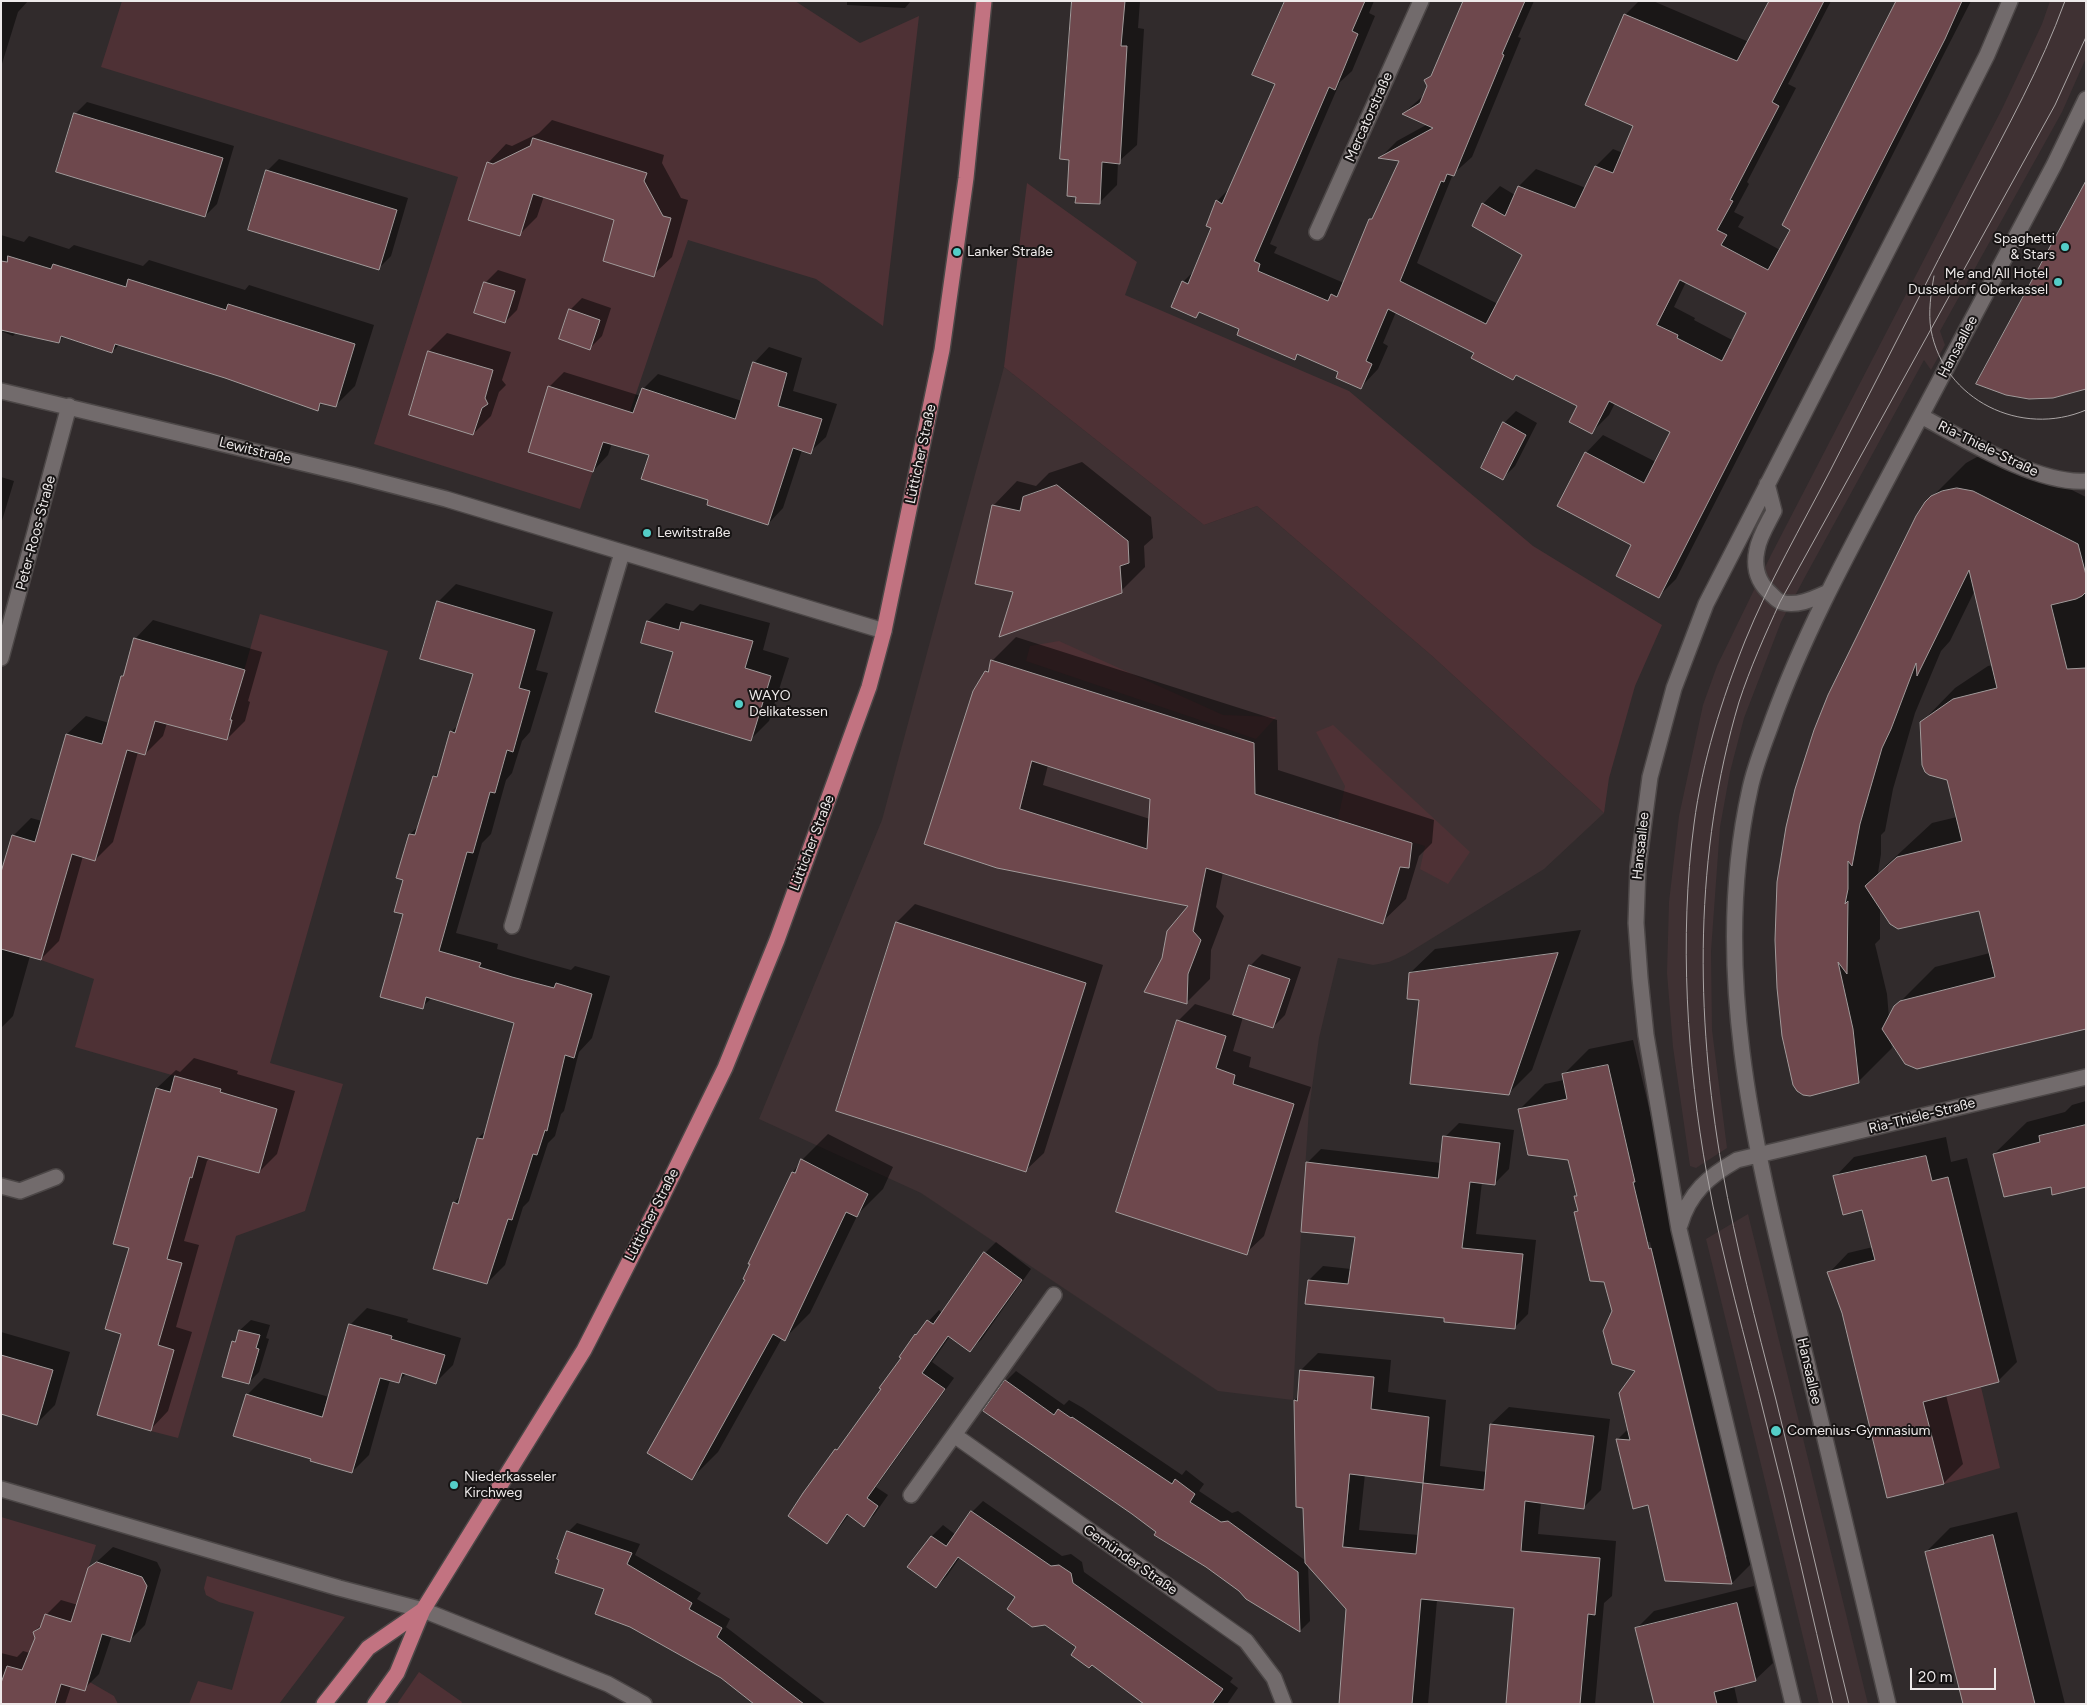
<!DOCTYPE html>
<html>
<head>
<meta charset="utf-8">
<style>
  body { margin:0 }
  #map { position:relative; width:2087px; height:1705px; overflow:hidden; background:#312b2c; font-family:Figtree,sans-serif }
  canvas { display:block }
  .frame { position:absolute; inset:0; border:2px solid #eeeaea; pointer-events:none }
  .scale { position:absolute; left:1910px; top:1668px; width:86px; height:22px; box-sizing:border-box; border:2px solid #eeeaea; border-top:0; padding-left:6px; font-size:15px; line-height:18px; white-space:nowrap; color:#eeeaea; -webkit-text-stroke:4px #171414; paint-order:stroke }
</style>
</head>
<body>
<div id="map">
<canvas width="2087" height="1705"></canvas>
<div class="frame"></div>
<div class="scale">20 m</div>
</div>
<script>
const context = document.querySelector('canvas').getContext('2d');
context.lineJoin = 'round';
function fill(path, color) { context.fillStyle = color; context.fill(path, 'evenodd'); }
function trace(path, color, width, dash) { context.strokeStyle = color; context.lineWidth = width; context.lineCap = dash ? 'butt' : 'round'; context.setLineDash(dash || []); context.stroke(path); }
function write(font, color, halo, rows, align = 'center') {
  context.font = font + ' Figtree,sans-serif'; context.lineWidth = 4; context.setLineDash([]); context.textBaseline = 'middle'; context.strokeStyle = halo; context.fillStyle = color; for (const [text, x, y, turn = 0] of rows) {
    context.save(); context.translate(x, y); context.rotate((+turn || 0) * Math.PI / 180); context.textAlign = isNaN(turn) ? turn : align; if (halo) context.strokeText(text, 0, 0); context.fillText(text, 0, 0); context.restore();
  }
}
fill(new Path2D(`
  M2050,1H2086V58L2062,112L1940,331L1945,345L1931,370L1924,360L1806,575L1781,622L1744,718L1730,772L1720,827L1711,951L1712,1030L1727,1148L1696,1168L1690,1166L1673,1047L1667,973L1669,902L1679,816L1703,705L1717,666L1771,555L2002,109L2042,24Z
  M1004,367L1204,525L1257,506L1431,655L1604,813L1544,869L1405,955L1389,962L1373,965L1338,958L1319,1038L1309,1109L1301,1232L1293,1400L1218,1391L921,1193L759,1119L882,820Z
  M1748,1214L1826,1532L1868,1704H1819L1797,1612L1706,1239Z`), '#3f3133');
fill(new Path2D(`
  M122,1H795L860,43L919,16L883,326L816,279L688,240L622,435L602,445L580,509L374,444L458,177L101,67Z
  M1027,183L1137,262L1125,295L1349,391L1533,546L1662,625L1635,686L1609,778L1604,813L1431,655L1257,506L1204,525L1004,367Z
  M260,614L388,651L270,1063L343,1084L305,1211L236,1236L178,1438L151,1431L174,1350L158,1345L182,1264L167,1259L190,1177L192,1178L198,1156L259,1173L277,1109L220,1092V1089L75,1047L94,979L41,960L72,854L95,861L126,751L145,755L155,721L227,740L232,721L230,720Z
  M1059,641L1223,715L1276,717L1256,739L1026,661L1030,646Z
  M1333,725L1470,852L1448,884L1420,869L1425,846L1338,819L1345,786L1316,732Z
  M1981,1387L2000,1468L1944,1484L1923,1402Z
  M1,1517L96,1545L71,1622L45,1615L40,1628L35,1630L34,1635L37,1641L28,1672L7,1666L2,1679Z
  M207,1576L345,1617L279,1704H189L198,1681L232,1690L254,1612L219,1602L206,1595L204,1588Z
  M419,1672L462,1702L461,1704H397Z
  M88,1681L114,1696L118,1704H55L61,1684L84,1691Z`), '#4e3135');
fill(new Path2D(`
  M1,1H28L18,12L1,67Z
  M847,1H911L905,8L847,5Z
  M1073,1H1140L1138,28L1144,29L1137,145L1118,162L1117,185L1099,203L1077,195L1071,159Z
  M1285,1H1374L1369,13L1375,16L1352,71L1340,82L1270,244L1277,247L1274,253L1344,283L1371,220L1376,215L1400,160L1381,157L1397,141L1428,124L1404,113L1425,94L1429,86L1426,80L1435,71L1465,1H1534L1518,37L1521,38L1472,157L1453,174L1417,263L1498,304L1524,255L1483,204L1500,186L1515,195L1519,186L1536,169L1586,188L1596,166L1613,149L1623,153L1634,125L1586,105L1625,15L1639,1H1653L1749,42L1770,1H1831L1788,84L1796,88L1747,182L1749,184L1734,212L1744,217L1738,227L1780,250L1897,1H1971L1676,579L1658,597L1586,453L1603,435L1656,462L1672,432L1615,403L1609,415L1592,432L1579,405L1517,374L1513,378L1475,352L1396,312L1383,343L1388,346L1378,369L1361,387L1340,371L1299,354L1294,358L1241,329L1201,311L1196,316L1183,282L1195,270L1213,227L1217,201L1231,187L1276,83L1254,74ZM1686,282L1748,313L1734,341L1694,320L1695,318L1674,307Z
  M87,102L234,146L217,204L205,216L75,114Z
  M552,120L664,155L662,163L681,198L688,200L672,257L653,275L615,219L544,196L537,217L519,235L488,163L506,144L512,146L539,133Z
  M279,159L408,198L391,256L379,268L267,171Z
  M1,235L24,242L29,236L69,249L74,245L143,266L149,260L245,290L249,285L374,325L355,386L335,406L324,402L317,409L225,377L120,344L112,352L64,336L58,342L17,332L13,336L1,331Z
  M498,270L526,279L517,310L505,322L476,313L486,282Z
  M582,298L611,308L602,336L590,348L570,310Z
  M447,333L511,352L502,380L506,385L499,392L491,416L473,434L410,414L429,351Z
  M769,347L802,358L793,391L837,404L826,437L810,452L802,450L783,508L768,524L710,499L650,454L612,443L608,455L593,471L549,387L564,372L641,396L643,389L658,374L742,401L754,363Z
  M1516,411L1537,423L1515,466L1503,478L1504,423Z
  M1991,455L2007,458L2086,497V1027L1891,1041L1892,1048L1858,1082L1794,1084L1932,497L1966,463L1977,457ZM1975,590L1993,665L1988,666L1955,688L1921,723L1948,779L1957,817L1932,823L1878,873L1881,854V835L1885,831L1893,789L1915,713L1941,651L1950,641ZM1880,907L1979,909L1990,953L1935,967L1895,1007L1889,1018L1887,994L1875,944L1880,939Z
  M1082,462L1151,517L1153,538L1144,546L1145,567L1121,591H1014L993,506L1017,481L1036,486L1049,473Z
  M1,477L14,481L1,524Z
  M456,584L553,612L536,670L548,673L530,732L522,741L512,773L506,780L491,834L482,843L456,933L498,944L497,949L531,959L571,970L575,966L610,976L592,1038L579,1052L564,1111L561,1114L555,1136L548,1143L529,1201L523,1207L505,1265L487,1283L454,1203L462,1194L478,1138L487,1130L515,1022L433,997L422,1007L404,913V879L410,834L420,825L434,776L440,770L451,732L459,724L474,673L438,602Z
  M666,603L693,611L700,604L770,623L763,650L789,658L769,721L751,739L648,621Z
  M153,620L262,652L248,701L250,702L245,721L227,739L167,723L163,736L145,754L138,752L113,842L95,860L83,856L59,941L41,959L30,956L13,1016L1,1028V877L13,836L31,818L42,821L67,734L86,716L109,723L122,676L125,673L135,639Z
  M1016,637L1277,720L1278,770L1434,820L1432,843L1419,856L1406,899L1382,922L1223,872L1216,907L1224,916L1211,950L1210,979L1186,1003L1191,906L997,866L986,672L990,667L992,661ZM1048,765L1152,798L1150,819L1043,785ZM1202,893L1193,937L1190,936L1199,896Z
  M915,904L1103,965L1044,1153L1025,1171L897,922Z
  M1581,930L1532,1070L1508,1094L1410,973L1435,949Z
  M1262,954L1301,967L1285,1015L1273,1027L1243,1017L1233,1051L1251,1057L1249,1067L1311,1087L1264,1236L1246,1253L1178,1021L1195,1004L1234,1016L1250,966Z
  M1633,1040L1660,1155L1658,1157L1757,1558L1732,1583L1649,1504L1634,1507L1618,1439L1629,1428L1637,1370L1613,1312L1605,1281L1575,1212L1579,1209L1576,1197L1578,1195L1569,1159L1520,1109L1545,1084L1564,1080L1563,1075L1589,1049ZM1648,1242H1650L1727,1557H1724Z
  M194,1058L238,1071L237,1074L295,1091L277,1154L259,1172L210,1158L207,1161L184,1241L199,1245L176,1327L192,1332L168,1411L150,1430L122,1333L130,1247L115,1243L157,1088L176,1070L180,1072Z
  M2086,1101V1186H2052L1994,1154L2027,1122L2065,1112L2072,1105Z
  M1459,1123L1514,1130L1509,1169L1495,1183L1482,1182L1476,1234L1536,1240L1528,1314L1514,1328L1445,1317L1309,1280L1323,1266L1351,1269L1357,1236L1307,1163L1321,1149L1441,1163L1445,1137Z
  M828,1134L893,1167L883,1189L858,1214L810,1313L784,1339L782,1338L718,1452L692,1478L752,1264L750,1263L793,1172L802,1160Z
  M1946,1137L1951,1162L1967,1158L2017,1362L1998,1381L1946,1395L1963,1464L1944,1483L1843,1313L1829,1273L1848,1253L1873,1247L1863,1208L1835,1177L1854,1157Z
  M996,1242L1031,1269L981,1340L970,1350L950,1336L932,1362L954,1378L876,1487L888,1495L874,1515L864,1525L849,1514L837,1531L826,1542L836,1450L847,1439L903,1357L916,1335L939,1310L942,1313L985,1253Z
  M367,1308L408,1319L407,1322L461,1338L453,1365L436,1382L407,1373L398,1382L390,1380L369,1455L352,1472L312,1458L247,1395L264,1378L329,1397L350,1325Z
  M251,1320L270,1325L266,1338L269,1339L259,1372L248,1383L234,1342L240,1330Z
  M1,1332L70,1352L55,1405L37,1423L1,1413Z
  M1318,1353L1391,1360L1388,1392L1446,1400L1440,1466L1487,1472L1491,1424L1509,1407L1610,1419L1601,1490L1584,1507L1541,1502L1538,1534L1616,1541L1612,1596L1604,1603L1595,1704H1507L1516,1606L1437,1600L1428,1704H1341L1348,1608L1308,1564L1310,1621L1300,1631L1247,1598L1240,1590L985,1411L1006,1381L1016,1371L1064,1405L1069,1400L1083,1408L1182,1475L1186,1470L1204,1484L1199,1491L1232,1513L1238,1511L1306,1561L1304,1507L1295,1400L1299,1396L1301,1370ZM1365,1474L1424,1482L1419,1535L1359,1530Z
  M983,1501L1062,1556L1071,1554L1082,1562L1084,1572L1233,1678L1230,1682L1238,1688L1227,1704H1149L1045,1624L1017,1597L960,1557L947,1576L936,1587L909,1567L932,1536L943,1525L956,1535L972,1512Z
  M2017,1512L2065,1704H1964L1926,1552L1950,1528Z
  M577,1523L640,1544L635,1555L701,1593L697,1599L730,1619L726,1627L826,1704H755L605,1588L568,1532Z
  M113,1547L157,1562L161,1570L145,1625L130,1640L112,1635L99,1674L84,1689L71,1686L65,1704H1V1653L17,1657L23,1651L30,1653L37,1638L34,1632L43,1623L46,1615L61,1600L78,1605L89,1569Z
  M1754,1586L1773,1663L1755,1680L1734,1686L1738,1704H1655L1637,1628L1654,1611Z`), '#0007');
const building = new Path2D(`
  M1072,1H1125L1121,46H1127L1120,164L1102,162L1100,204L1075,203L1076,197L1067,196L1069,160L1060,159Z
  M1285,1H1365L1352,31L1358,34L1335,90L1329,87L1254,261L1260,264L1258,271L1328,301L1331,294L1337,297L1369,219H1372L1399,161L1378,158L1433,128L1402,114L1420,103L1427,86L1424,80L1431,76L1463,1H1525L1502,54L1504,55L1454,176L1447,174L1444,182L1441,181L1400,281L1486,324L1522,255L1472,226L1482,203L1505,216L1518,186L1575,208L1595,166L1613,173L1633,126L1585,105L1624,14L1737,61L1769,1H1824L1772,102L1779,106L1730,200L1733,201L1717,230L1727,235L1721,245L1768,270L1790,230L1782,225L1896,1H1962L1945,39L1659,598L1616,576L1631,545L1557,506L1585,452L1644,483L1670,432L1609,401L1592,434L1569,422L1577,406L1516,375L1513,380L1471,358L1474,353L1388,309L1366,361L1372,364L1361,389L1336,378L1338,372L1297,354L1295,360L1237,335L1239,329L1199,312L1196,318L1171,307L1182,281L1188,284L1211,228L1206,226L1216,200L1222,204L1275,84L1252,75ZM1680,280L1746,313L1722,361L1677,338L1678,335L1657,325Z
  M74,113L223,158L205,217L56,172Z
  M533,138L647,173L644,181L663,216L671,218L654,277L603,261L614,220L574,207L533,194L520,236L468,220L487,162L493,164L530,146Z
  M266,170L397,210L379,270L248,230Z
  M2086,181V389L2053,398L2029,399L2006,395L1976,384Z
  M8,256L51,269L53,264L126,287L128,279L226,310L228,304L355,344L336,407L320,403L318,411L225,378L115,344L112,353L61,336L59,343L1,330V261L7,262Z
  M484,282L515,291L505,323L474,313Z
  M569,309L600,320L590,350L559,339Z
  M428,351L493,370L485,398L488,404L482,408L473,435L409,415Z
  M753,362L787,373L778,406L822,419L811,454L793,448L768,525L707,505L708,500L641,479L649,455L603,442L593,472L528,452L548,386L633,413L642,388L735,419Z
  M1503,422L1526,435L1503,480L1481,468Z
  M1057,485L1128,541L1129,563L1120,566L1122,593L999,637L1013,592L975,584L992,505L1020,511L1023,497Z
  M1957,488L1973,491L2078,544L2086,575V592L2082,596L2076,599L2051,605L2067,669L2086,668V1029L1917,1069L1905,1064L1882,1029L1894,1006L1900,1001L1995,977L1979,911L1898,929L1890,924L1865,886L1897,857L1962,841L1947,780L1929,775L1925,772L1922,765L1920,722L1953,699L1997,688L1969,570L1917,676L1916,663L1891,729L1882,748L1860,824L1852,866L1848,861V889L1845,904L1848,901L1847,974L1838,962L1853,1029L1859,1083L1810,1096L1803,1095L1797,1091L1793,1085L1782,1036L1777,988L1775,940L1777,882L1786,827L1795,789L1814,730L1828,695L1916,516L1925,502L1931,496L1942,491Z
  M437,601L535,630L519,688L530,691L513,752L507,750L495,793L490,792L473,853L467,852L439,951L481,963L479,967L512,977L554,988L556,983L592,994L574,1058L565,1055L547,1131L545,1130L537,1155L533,1154L512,1220L508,1219L487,1284L433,1269L453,1202L458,1204L477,1138L483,1139L514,1023L426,997L423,1009L380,997L403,914L394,912L403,880L396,878L409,834L415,835L433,776L437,777L450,731L455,733L473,674L420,659Z
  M647,621L679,630L681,622L753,641L745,668L771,676L751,741L655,712L673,652L641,643Z
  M134,638L245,670L230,720H232L227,740L155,721L145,755L127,750L95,861L72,854L41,960L1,949V872L12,835L35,842L66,734L102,744L121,676H123Z
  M991,660L1254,743L1255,794L1412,843L1409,868L1400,867L1383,924L1206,868L1193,931L1201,940L1188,974L1187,1004L1144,992L1162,958L1167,931L1188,906L997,868L924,844L973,691L985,671L988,672ZM1032,761L1150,799L1147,849L1020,809Z
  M896,922L1086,983L1026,1172L836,1111Z
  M1558,953L1509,1095L1410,1084L1419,1000L1407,999L1409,973Z
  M1249,965L1290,979L1273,1028L1233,1015Z
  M1177,1020L1226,1036L1216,1068L1235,1075L1233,1084L1294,1104L1247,1255L1116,1212Z
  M1608,1065L1635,1182H1633L1649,1249L1651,1248L1732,1584L1665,1581L1648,1505L1633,1509L1616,1439L1630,1440L1619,1393L1635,1371L1612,1364L1603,1331L1612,1311L1604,1282L1590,1281L1574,1212L1578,1211L1574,1196H1577L1568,1160L1528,1155L1518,1109L1567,1099L1562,1074Z
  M175,1076L221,1089L220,1092L277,1109L259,1173L198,1156L192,1178L190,1177L167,1259L182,1263L158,1345L174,1350L151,1431L97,1415L121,1334L105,1329L129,1248L113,1244L156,1088L170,1092Z
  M2086,1125V1187L2052,1195L2051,1187L2004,1197L1993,1154L2040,1142L2039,1136Z
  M1443,1136L1500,1143L1495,1185L1470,1182L1462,1248L1523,1254L1515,1329L1444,1322V1318L1305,1304L1308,1280L1348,1284L1355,1237L1301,1232L1306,1162L1438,1178Z
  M1926,1156L1932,1181L1948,1177L1999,1382L1923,1402L1944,1484L1887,1498L1842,1313L1827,1272L1875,1260L1862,1210L1843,1215L1833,1176Z
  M801,1159L868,1194L857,1217L846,1212L785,1341L773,1334L692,1480L647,1453L745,1280L743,1279L750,1264H748L792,1172L795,1173Z
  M984,1252L1022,1280L970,1352L948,1336L922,1373L945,1389L867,1498L878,1506L864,1527L847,1514L827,1544L788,1516L803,1493L835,1449L837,1450L881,1389L879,1388L901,1358L899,1357L915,1334L916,1335L927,1320L933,1324Z
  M349,1324L392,1336L391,1339L445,1355L436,1384L402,1373L399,1383L380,1378L352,1473L310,1461L311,1459L233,1436L246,1394L322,1417Z
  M239,1330L260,1335L256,1348L259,1349L249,1384L222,1377L232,1341L235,1342Z
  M1,1355L53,1370L37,1425L1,1414Z
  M1300,1370L1374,1377L1371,1409L1429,1417L1423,1483L1484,1490L1490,1424L1594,1436L1584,1509L1525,1501L1521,1551L1600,1558L1595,1615L1588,1614L1580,1704H1506L1514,1608L1421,1599L1412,1704H1339L1346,1609L1305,1563L1303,1508L1296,1507L1294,1400L1297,1401ZM1350,1474L1423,1483L1416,1554L1343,1547Z
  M1005,1380L1054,1415L1058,1409L1071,1418L1072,1417L1172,1484L1175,1479L1195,1494L1190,1502L1221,1522L1228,1521L1298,1572L1300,1632L1246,1599L1239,1591L1206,1567L1154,1535L1156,1532L1132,1514L983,1411Z
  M971,1511L1051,1566L1059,1565L1071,1573L1073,1583L1223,1689L1212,1704H1144L1092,1665L1089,1668L1071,1655L1076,1647L1045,1625L1032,1627L1007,1609L1015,1597L958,1557L936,1588L907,1567L931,1536L946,1546Z
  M567,1531L632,1553L627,1564L692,1603L689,1609L722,1628L717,1637L804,1704H754L721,1678L630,1627L595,1614L604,1589L555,1573L559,1560L557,1559Z
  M1993,1535L2035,1704H1963L1925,1552Z
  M97,1562L142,1577L147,1586L130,1642L102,1634L85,1691L61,1684L55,1704H1V1683L7,1666L22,1670L35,1638L33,1632L40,1628L45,1614L71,1622L88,1568Z
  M1737,1603L1756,1681L1714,1692L1717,1704H1654L1635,1628Z`);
fill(building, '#6e484d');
trace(building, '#a19a9a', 1);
const minor = new Path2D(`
  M1317,232L1421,1
  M1,391L353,475L446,499L884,631
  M1921,416C1964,439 2038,485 2086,481
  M1767,484L1774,511C1768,523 1759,537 1757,550C1753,568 1758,583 1772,595C1775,598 1778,601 1781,602C1796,607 1813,599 1826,593
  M1,658L69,406
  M512,926L622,553
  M1,1186L20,1191L56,1177
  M1680,1225C1689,1193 1709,1176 1737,1160L2086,1077
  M1054,1295L954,1435L1246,1641L1274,1678L1284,1704
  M1,1489L339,1588L423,1610L608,1684L644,1704
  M911,1495L954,1435
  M1793,1704L1679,1229L1646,1035L1640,978L1636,923L1638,867L1650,777L1674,688L1706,604L1933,162L1987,55L2010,1
  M1888,1704C1860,1584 1831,1465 1803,1346C1759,1163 1708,976 1750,789C1755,765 1765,742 1773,719C1804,634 1847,555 1889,476C1945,372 1999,268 2054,165L2086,99`);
const major = new Path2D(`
  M324,1704L368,1648L423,1610
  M375,1704L397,1673L423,1610L584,1350L657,1207L725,1068L777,940L869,687L884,631L942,350L966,178L984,1`);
trace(minor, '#4c4747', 18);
trace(major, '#4c4747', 18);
trace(minor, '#726b6c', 15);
trace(major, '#c27381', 15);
trace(new Path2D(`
  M1934,276C1931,293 1928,312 1931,330C1944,400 2021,438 2086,410
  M1833,1704C1811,1610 1790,1515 1766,1422C1746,1340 1722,1258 1707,1175C1687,1065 1679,935 1694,824C1702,762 1722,699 1745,641C1769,582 1801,527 1830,471C1878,377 1926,283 1975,189C2007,128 2041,67 2065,1
  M1849,1704C1824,1603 1801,1501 1776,1400C1756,1323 1736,1247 1722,1168C1695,1014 1694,853 1739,702C1750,668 1765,635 1780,602L2055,105L2086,37`), '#aaa5a5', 1);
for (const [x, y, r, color] of [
  [2065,247,5,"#54cdc7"],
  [957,252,5,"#54cdc7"],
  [2058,282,5,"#54cdc7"],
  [647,533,5,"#54cdc7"],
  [739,704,5,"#54cdc7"],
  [1776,1431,6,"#54cdc7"],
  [454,1485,5,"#54cdc7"]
]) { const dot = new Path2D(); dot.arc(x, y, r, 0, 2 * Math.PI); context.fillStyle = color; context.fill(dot); trace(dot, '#171414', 2); }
write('14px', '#eeeaea', '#171414', [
  ["Mercatorstraße",1369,117,-66],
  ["Hansaallee",1958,347,-62],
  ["Ria-Thiele-Straße",1988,449,26],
  ["Lewitstraße",255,451,14],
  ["Lütticher Straße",921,454,-78],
  ["Peter-Roos-Straße",36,533,-75],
  ["Lütticher Straße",812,843,-69],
  ["Hansaallee",1641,846,-84],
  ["Ria-Thiele-Straße",1922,1116,-14],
  ["Lütticher Straße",652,1215,-63],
  ["Hansaallee",1809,1371,77],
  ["Gemünder Straße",1130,1560,35]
]);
write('14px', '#eeeaea', '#171414', [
  ["Spaghetti",2055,239,"right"],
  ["& Stars",2055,255,"right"],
  ["Lanker Straße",967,252],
  ["Me and All Hotel",2048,274,"right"],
  ["Dusseldorf Oberkassel",2048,290,"right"],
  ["Lewitstraße",657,533],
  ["WAYO",749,696],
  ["Delikatessen",749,712],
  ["Comenius-Gymnasium",1787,1431],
  ["Niederkasseler",464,1477],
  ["Kirchweg",464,1493]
], 'left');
</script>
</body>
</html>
